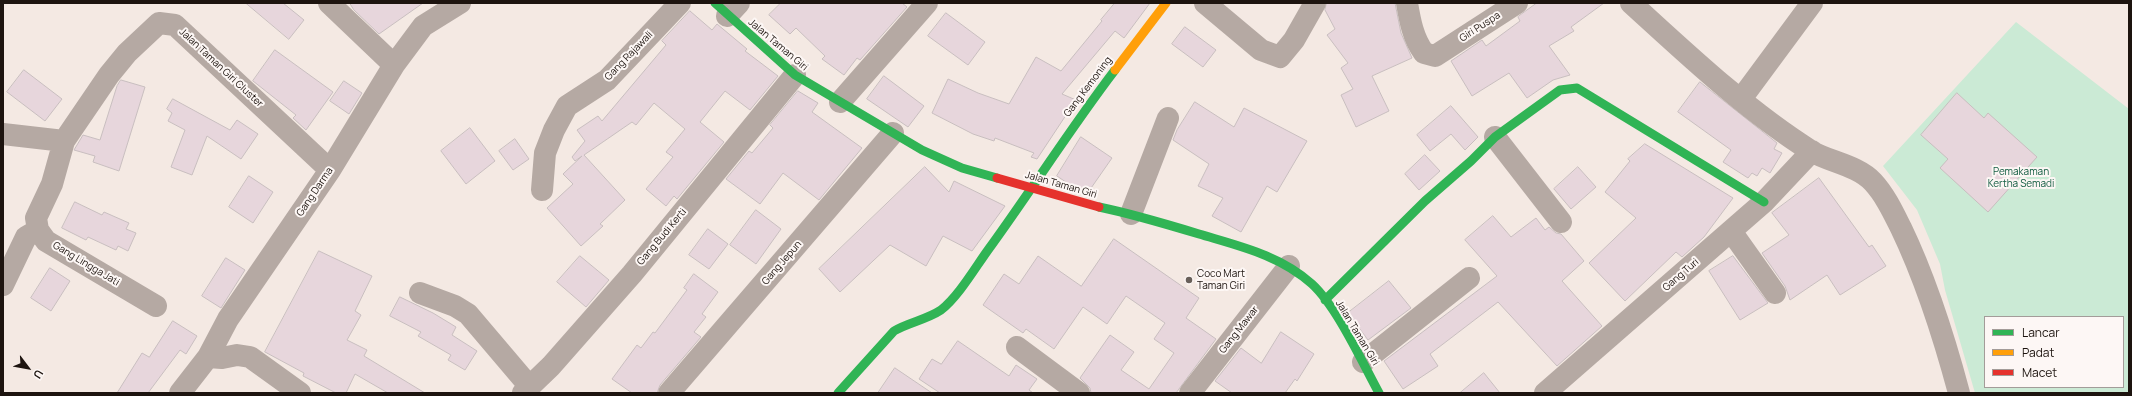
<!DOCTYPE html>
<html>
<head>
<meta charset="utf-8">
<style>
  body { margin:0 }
  #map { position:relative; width:2132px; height:396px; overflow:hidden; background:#f4e9e3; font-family:Manrope,sans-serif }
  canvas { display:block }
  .frame { position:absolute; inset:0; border:4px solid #1d140f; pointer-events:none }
  .legend { position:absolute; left:1984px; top:316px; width:140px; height:72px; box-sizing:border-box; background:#fdf7f5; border:1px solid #a39c99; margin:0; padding:5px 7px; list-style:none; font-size:12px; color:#1d140f }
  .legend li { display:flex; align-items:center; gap:8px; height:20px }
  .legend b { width:20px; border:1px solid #a39c99 }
  .north { position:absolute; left:8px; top:348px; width:40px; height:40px; -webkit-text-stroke:3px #fdf7f5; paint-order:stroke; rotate:122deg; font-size:11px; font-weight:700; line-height:16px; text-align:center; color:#1d140f }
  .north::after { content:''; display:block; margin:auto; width:14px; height:18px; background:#1d140f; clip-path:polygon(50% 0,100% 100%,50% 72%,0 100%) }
</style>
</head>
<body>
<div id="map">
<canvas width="2132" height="396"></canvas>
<div class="frame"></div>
<ul class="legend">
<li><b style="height:5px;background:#30b455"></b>Lancar</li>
<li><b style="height:5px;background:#ff9f0a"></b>Padat</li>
<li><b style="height:5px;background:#e5322d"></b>Macet</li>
</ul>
<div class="north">U</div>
</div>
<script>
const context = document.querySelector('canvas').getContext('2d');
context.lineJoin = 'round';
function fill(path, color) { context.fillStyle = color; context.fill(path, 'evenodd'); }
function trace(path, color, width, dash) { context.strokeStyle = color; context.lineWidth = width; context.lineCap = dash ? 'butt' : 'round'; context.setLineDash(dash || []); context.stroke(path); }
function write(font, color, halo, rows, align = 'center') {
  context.font = font + ' Manrope,sans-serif'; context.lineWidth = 4; context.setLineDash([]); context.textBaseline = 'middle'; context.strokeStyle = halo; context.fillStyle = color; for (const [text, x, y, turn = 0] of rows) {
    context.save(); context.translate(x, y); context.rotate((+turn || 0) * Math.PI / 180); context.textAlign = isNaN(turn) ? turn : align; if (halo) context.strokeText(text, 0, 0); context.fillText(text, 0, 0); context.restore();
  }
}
fill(new Path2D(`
  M2016,22L2129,109V393H1975L1945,290L1940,264L1917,210L1883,166ZM1985,317H2123V387H1985Z`), '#cbead5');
const building = new Path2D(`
  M246,3H283L304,20L289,39Z
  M350,3H423L379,34L354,10Z
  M781,3H902L907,7L860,60L857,58L844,75L822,59L825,56L796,28L790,34L769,15Z
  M1115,3H1150L1124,38L1115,31L1062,94L1076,100L1037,159L1031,157L1034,153L995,138L994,141L973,134L932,113L948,79L978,93L1009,104L1036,57L1061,71L1102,21L1101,20Z
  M1327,3H1395L1401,33L1412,58L1372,76L1389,111L1356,127L1341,95L1353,89L1341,68L1348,63L1327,35L1335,29L1325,10Z
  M1537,3H1604L1571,27L1574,31L1549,46L1570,75L1553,80L1527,98L1509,73L1472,96L1451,61L1482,40L1486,46L1520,21L1518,17Z
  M690,11L712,30L717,24L747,49L745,51L778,76L750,110L725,91L700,122L724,142L677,199L674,196L666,206L646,189L673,157L666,152L685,129L654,103L636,125L632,122L584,155L625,200L600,224L603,226L581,246L547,208L573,184L563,174L582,156L575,161L572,157L585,141L577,130L598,116L602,121L666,45L662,41Z
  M946,13L985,42L968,65L928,36Z
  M1185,27L1216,50L1203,67L1172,44Z
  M275,50L333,92L306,130L293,118L296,115L253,81Z
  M24,70L62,99L45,121L7,92Z
  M884,76L924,106L908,127L867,99Z
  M121,80L145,87L119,171L93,162L95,156L74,150L83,135L100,140L117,86Z
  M344,81L362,93L349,114L330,101Z
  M1700,82L1777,143L1774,149L1782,153L1770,173L1762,168L1757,176L1752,173L1748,178L1723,162L1731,150L1678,112Z
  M798,91L818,103L812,112L862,148L819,200L783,173L760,204L726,179L749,151L752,153L773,128L770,125Z
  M1957,93L1984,118L1988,113L2037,157L1988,212L1940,168L1948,159L1921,135Z
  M173,99L230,130L237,120L258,134L241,159L207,136L192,175L171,167L185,130L168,121L172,113L167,109Z
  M1195,102L1234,127L1244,108L1307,141L1277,192L1267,186L1241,232L1212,216L1223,198L1198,186L1209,164L1173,140L1177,130Z
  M1451,106L1478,137L1465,150L1451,134L1430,151L1417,135Z
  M470,128L495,161L466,184L441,151Z
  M1081,137L1112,158L1089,191L1073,187L1057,176Z
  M515,139L529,159L513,170L499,151Z
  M1645,144L1733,198L1704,237L1682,257L1676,252L1625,301L1589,263L1636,218L1605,192L1630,161L1628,159Z
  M1425,155L1440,171L1419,190L1405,174Z
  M925,167L949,192L954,181L1005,206L972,251L943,236L926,266L890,245L840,292L819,269Z
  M1578,167L1596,187L1571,209L1554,189Z
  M249,176L273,192L253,223L229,207Z
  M1819,178L1869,247L1872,245L1886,266L1840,295L1827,275L1790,300L1785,286L1762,253L1789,235L1772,213Z
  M75,202L102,215L104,212L129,223L126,229L136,233L128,251L118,246L116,250L88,237L86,240L62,228Z
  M756,210L781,229L756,264L730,245Z
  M1493,216L1511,237L1536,218L1545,230L1549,227L1556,233L1561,234L1584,261L1562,281L1602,326L1557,366L1498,302L1430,354L1438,366L1403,389L1384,361L1497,276L1465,240Z
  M708,229L728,244L709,269L689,255Z
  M1114,239L1199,298L1186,318L1216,339L1176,393H1091L1090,388L1080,378L1110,335L1134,352L1121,370L1149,389L1174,353L1154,339L1165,323L1126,296L1107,324L1083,307L1054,349L1026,329L1023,333L983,305L1004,274L1019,284L1038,256L1081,286Z
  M319,251L372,276L355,311L361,315L347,340L367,350L364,356L425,393H388L355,374L346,393H336L303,376L304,373L265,352Z
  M580,256L609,280L586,307L557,282Z
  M1733,256L1768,303L1740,320L1709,271Z
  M226,258L245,270L221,308L202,296Z
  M50,268L70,281L51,311L31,298Z
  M694,274L718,292L702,314L706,317L694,332L701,337L660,385L657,393H632L612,379L637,345L641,348L653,332L655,333L687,290L684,288Z
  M1389,281L1411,308L1368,340L1348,313Z
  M400,297L433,313L456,327L452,335L477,351L465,370L448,360L451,355L418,336L421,332L390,316Z
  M173,321L197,336L186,354L180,350L148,393H117L142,353L149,357Z
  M1281,332L1314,354L1297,381L1295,379L1285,393H1232L1215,381L1241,348L1261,363Z
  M958,341L1009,376L1016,365L1037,379L1029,390L1033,393H940L919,379L932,359L941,364Z
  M895,368L932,393H878Z
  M1484,373L1500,393H1460Z`);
fill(building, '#e7d6dc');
trace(building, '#c8bebf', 1);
trace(new Path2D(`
  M329,3L394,65
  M1205,3L1261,50L1280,57L1294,40L1315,3
  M1407,3C1410,21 1413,38 1424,53L1435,56L1517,3
  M1631,3C1687,54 1746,110 1811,151C1829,162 1857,165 1873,182C1885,195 1893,212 1901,228C1926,280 1944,337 1959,393
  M727,16L739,3
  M1741,99L1812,3
  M840,102L927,3
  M3,134L64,141L109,75L127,53L159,23L175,25L330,170
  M1495,137L1561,222
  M64,141L52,184L36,218L38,230L46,241L156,306
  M542,190L545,153L554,130L567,106L607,80L680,3
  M1131,214L1168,118
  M1731,231L1775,293
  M3,285L26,237L38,230
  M420,293L455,306L468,314L530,387
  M1017,347L1079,393
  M208,357L222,358L237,355L250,357L300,393
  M1363,362L1469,278
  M180,393L208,357L228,319L330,170L394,65L423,26L460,3
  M523,393L551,366L632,274L795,75
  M669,393L893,133
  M1190,393L1289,266
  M1545,393L1764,202L1812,151`), '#b5a9a3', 22);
trace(new Path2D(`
  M715,3L795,75L922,150L962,168L997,178
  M1099,207C1133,214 1166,224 1199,234C1239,246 1280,255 1312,284C1337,307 1362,362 1379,393
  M1325,300L1425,201L1471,161L1495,137L1560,90L1577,88L1764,202
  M838,393L894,331C909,322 926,320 941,310C958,297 975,268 988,250C1031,191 1070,129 1115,70`), '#30b455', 9);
trace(new Path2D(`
  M1115,70L1166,3`), '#ff9f0a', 9);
trace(new Path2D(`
  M997,178L1099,207`), '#e5322d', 9);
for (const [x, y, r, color] of [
  [1189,280,4,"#685f59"]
]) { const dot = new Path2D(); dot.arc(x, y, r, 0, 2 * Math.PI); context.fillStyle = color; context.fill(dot); trace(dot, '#fdf7f5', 1.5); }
write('10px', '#1d140f', '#fdf7f5', [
  ["Giri Puspa",1480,27,-33],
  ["Jalan Taman Giri",778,45,40],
  ["Gang Rajawali",629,56,-46],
  ["Jalan Taman Giri Cluster",221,68,43],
  ["Gang Kemoning",1088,87,-53],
  ["Jalan Taman Giri",1061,185,16],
  ["Gang Darma",315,192,-56],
  ["Gang Budi Kerti",662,237,-50],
  ["Gang Jepun",782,263,-49],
  ["Gang Lingga Jati",86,264,31],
  ["Gang Turi",1681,275,-41],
  ["Gang Mawar",1239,330,-52],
  ["Jalan Taman Giri",1357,333,59]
]);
write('10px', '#115c40', '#fdf7f5', [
  ["Pemakaman",2021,172],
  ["Kertha Semadi",2021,184]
]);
write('10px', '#1d140f', '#fdf7f5', [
  ["Coco Mart",1197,274],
  ["Taman Giri",1197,286]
], 'left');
</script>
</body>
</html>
